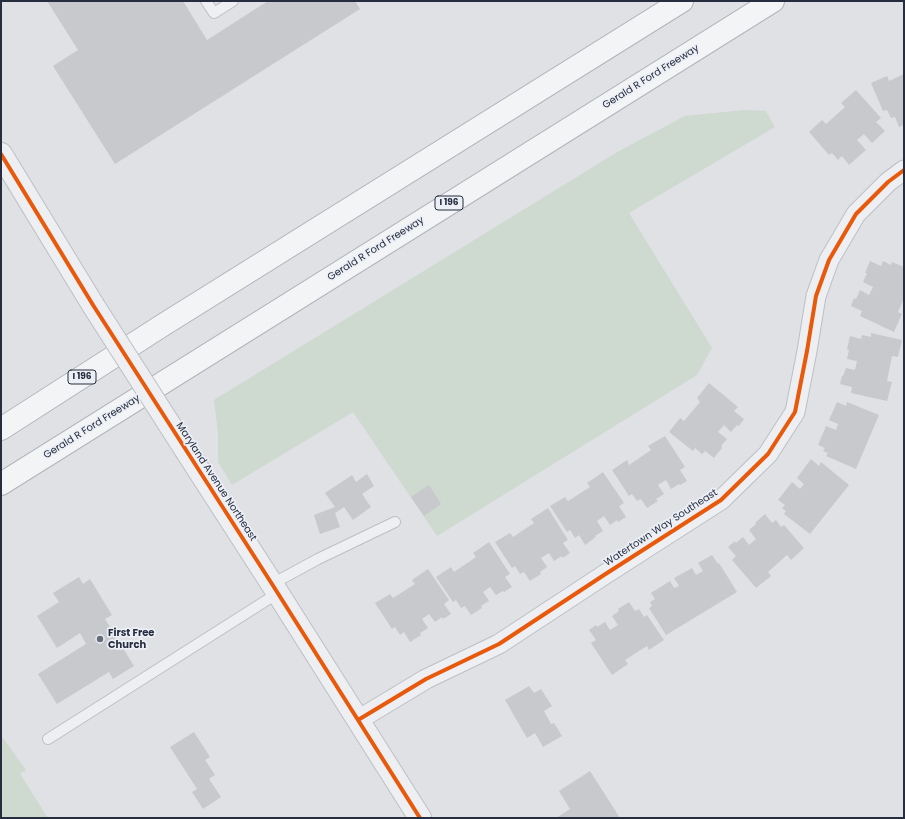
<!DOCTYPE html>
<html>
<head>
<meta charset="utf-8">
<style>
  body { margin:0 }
  #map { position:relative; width:905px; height:819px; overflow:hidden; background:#dfe1e5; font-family:Poppins,sans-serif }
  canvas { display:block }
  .frame { position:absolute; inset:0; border:2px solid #252d3f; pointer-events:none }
</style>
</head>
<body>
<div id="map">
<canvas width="905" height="819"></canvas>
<div class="frame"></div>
</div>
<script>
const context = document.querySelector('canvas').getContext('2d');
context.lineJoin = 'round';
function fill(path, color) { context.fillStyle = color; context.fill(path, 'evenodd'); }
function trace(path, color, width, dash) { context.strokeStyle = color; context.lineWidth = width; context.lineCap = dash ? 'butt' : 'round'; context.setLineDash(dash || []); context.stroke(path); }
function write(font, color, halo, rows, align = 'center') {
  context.font = font + ' Poppins,sans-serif'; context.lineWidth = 3.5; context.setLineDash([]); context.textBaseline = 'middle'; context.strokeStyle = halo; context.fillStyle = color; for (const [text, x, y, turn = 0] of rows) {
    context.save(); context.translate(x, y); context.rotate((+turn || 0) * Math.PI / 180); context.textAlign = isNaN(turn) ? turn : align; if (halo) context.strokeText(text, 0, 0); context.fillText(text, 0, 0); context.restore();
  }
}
fill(new Path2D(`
  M744,110L766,111L775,127L629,213L712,348L697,375L437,536L353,412L232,485L218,462V433L214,400L619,151L685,116Z
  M1,735L26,770L20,774L48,818H1Z`), '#ced9cf');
fill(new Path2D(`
  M47,1H183L207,40L268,1H355L360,9L115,164L53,66L78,50Z
  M904,74V125L899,127L895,117L891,118L887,110L883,111L871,83L887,76L889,81Z
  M856,90L881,118L876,122L885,131L872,143L864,134L857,140L866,150L849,165L842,156L838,160L832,153L829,155L809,132L822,120L826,124L845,107L841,103Z
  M870,261L881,266L883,261L891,265L892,262L904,267V298L898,312L902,314L894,332L860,316L862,311L851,306L854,298L856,299L860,290L869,295L873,287L863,282L867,273H865Z
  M871,333L902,340L898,357L892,356L887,381L892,382L887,401L851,393L852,387L840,384L842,376H843L846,368L855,370L857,361L847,359L849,350L847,349L850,336L861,339L862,335L871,337Z
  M709,383L738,407L734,411L744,419L739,426L737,425L731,432L724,425L718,432L727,439L721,446L722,448L714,458L705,451L702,454L695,448L693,451L669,432L680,418L684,421L700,402L697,398Z
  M837,402L846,406L847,402L879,415L856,469L826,456L828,453L823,451L825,448L818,445L826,426L836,430L838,424L829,420Z
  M665,436L685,467L680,470L687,481L680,485L679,484L671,489L666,480L658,485L664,494L656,499L658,501L647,508L641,499L637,501L632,494L629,496L612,470L627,460L629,465L651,450L648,446Z
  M811,459L819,466L821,462L849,485L810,534L784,514L786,511L782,508L785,505L778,500L792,482L800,489L804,484L797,478Z
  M603,472L624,503L619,506L626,517L618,522L617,520L610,525L604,516L597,521L603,531L595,536L596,537L585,545L579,535L575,538L570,530L567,532L550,506L565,497L568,501L590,487L587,483Z
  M367,474L374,486L362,494L371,507L353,520L344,507L335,513L340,527L320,534L314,515L335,507L325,493L352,475L356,482Z
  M429,485L441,504L424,516L411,497Z
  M548,508L568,540L563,543L570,553L563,558L562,556L554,561L549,553L541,558L547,567L540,572L541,574L530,581L524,572L520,574L515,566L512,568L495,542L510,533L513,537L534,523L531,519Z
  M765,514L772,523L776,520L781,527L784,525L804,548L791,560L787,555L768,572L771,576L756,588L732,560L736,556L728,547L735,541L736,543L743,537L749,545L756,539L749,530L756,524L755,523Z
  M489,542L510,574L505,577L512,587L504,592L503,591L496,595L490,587L483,592L489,601L481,606L482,608L471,615L465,606L461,608L456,600L453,602L436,577L451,567L454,572L476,557L473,553Z
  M712,555L718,564L719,563L737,592L666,635L649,608L652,606L650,602L655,599L651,593L670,581L674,588L679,586L674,578L692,568L696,575L703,571L698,563Z
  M428,569L449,600L444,604L451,614L443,619L442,617L435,622L429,614L422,619L428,628L420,633L421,635L410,642L404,632L400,635L395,627L392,629L375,603L390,594L393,598L415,584L412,580Z
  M79,577L83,584L90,579L112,615L105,619L134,666L113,679L109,672L57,704L38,674L86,644L80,633L57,648L37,616L59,602L53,593Z
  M629,602L635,611L639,609L644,617L647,615L664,640L649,650L647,646L625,660L628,664L612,675L591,643L596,640L589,630L596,625L597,627L605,622L610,630L618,625L612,616L619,611L618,609Z
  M529,686L534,693L541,689L552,706L544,711L551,724L554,723L562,736L543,747L535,733L527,738L505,700Z
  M194,732L210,757L205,760L215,775L209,779L221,797L203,809L192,792L197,789L170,747Z
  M590,771L620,818H556L570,809L559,791Z`), '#c7c9cd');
const service = new Path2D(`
  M206,1L214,13L233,1
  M272,584L318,559L395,522
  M48,739L278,593`);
const minor = new Path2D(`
  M358,720L426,679L499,644L604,575L721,500L768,454L795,412L807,351L816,296L829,260L856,214L888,182L904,170`);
const tertiary = new Path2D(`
  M1,154L93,305
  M187,452L272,584L420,818`);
const motorway = new Path2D(`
  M1,429L163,325L682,1
  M1,484L773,1`);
trace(service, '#bdbfc3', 12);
trace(minor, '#bdbfc3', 21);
trace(tertiary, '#bdbfc3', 24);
trace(motorway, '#b1b4ba', 24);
trace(service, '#eeeff2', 10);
trace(minor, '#eeeff2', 19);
trace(tertiary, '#eeeff2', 22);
trace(motorway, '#f3f4f5', 22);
const tertiaryBridge = new Path2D(`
  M93,305L187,452`);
trace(tertiaryBridge, '#bdbfc3', 24, []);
trace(tertiaryBridge, '#eeeff2', 22);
trace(new Path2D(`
  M1,154L93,305L272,584L420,818
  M358,720L426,679L499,644L604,575L721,500L768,454L795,412L807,351L816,296L829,260L856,214L888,182L904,170`), '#e8590c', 4);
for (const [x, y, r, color] of [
  [100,639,4,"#666c79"]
]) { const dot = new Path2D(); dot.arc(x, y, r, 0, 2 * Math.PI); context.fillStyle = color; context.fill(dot); trace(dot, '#eceff5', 1.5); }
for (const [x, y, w] of [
  [449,203,28],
  [82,377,28]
]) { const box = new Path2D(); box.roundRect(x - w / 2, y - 7, w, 14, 3); context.fillStyle = '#eceff5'; context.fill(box); trace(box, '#252d3f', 1); }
write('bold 9px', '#252d3f', null, [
  ["I 196",449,203],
  ["I 196",82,377]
]);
write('10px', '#252d3f', '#eceff5', [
  ["Gerald R Ford Freeway",651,77,-32],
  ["Gerald R Ford Freeway",376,249,-32],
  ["Gerald R Ford Freeway",92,427,-32],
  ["Maryland Avenue Northeast",216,482,57],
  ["Watertown Way Southeast",661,528,-33]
]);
write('bold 10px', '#252d3f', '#eceff5', [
  ["First Free",108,633],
  ["Church",108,645]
], 'left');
</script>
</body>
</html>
